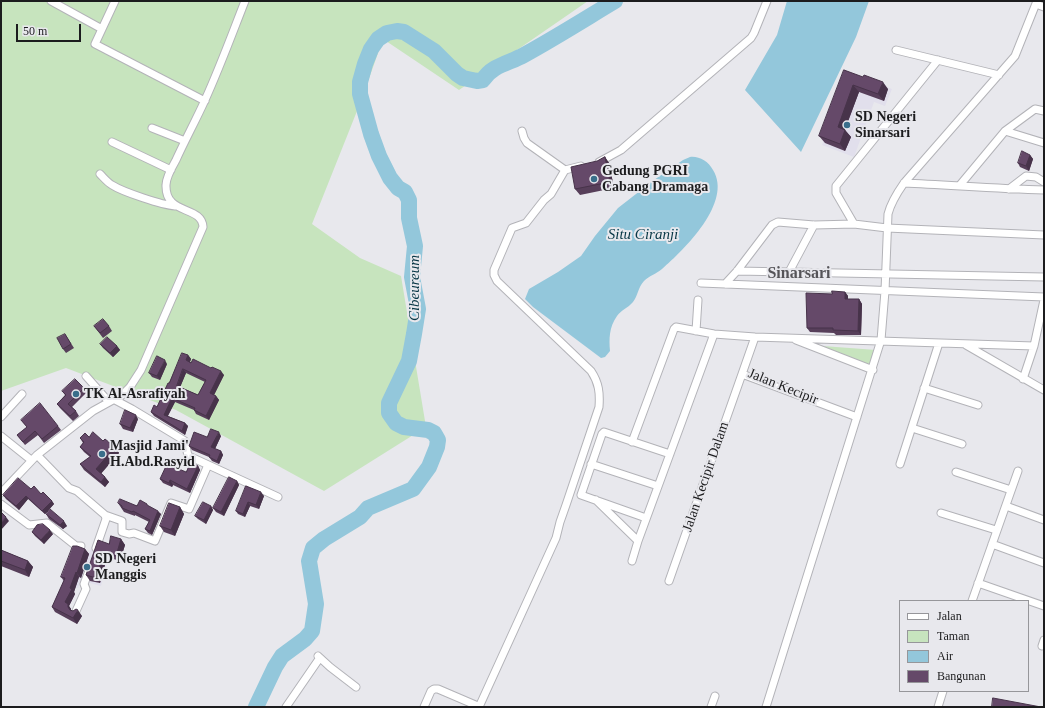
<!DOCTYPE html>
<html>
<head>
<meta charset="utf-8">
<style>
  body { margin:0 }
  #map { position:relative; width:1045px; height:708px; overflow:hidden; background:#e8e8ed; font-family:Georgia,serif }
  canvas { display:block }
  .frame { position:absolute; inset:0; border:2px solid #1c1c1e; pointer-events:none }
  .legend { position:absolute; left:899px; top:600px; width:130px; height:92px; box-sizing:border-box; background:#e8e8ed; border:1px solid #96969a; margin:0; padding:5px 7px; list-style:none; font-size:12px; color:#1c1c1e }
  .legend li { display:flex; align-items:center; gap:8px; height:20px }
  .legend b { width:20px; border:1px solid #96969a }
  .scale { position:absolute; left:16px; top:24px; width:65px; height:18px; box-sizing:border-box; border:2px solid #1c1c1e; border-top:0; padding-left:5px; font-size:12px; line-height:14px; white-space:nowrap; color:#1c1c1e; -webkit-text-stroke:3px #e8e8ed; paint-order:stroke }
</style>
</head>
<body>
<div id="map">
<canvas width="1045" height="708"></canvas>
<div class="frame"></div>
<ul class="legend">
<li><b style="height:5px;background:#fff"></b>Jalan</li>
<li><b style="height:11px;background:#c7e4be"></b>Taman</li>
<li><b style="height:11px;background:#93c7db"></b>Air</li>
<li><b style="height:11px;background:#654969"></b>Bangunan</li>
</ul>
<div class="scale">50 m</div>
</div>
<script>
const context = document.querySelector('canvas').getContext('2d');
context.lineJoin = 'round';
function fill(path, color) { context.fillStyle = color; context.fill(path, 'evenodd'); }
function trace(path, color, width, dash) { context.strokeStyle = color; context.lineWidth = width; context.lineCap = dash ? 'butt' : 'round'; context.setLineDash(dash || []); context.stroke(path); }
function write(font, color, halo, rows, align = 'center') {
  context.font = font + ' Georgia,serif'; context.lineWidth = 4; context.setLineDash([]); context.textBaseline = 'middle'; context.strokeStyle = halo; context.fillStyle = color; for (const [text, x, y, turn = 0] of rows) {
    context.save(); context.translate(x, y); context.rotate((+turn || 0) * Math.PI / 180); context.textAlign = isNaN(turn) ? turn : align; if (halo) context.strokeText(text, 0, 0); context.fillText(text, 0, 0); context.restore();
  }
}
fill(new Path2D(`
  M849,73L892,89L885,106L874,102L854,157L822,145Z
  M94,541L112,546L101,586L86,582L80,583L78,588L61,582L74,548L89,553Z`), '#e1dfec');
fill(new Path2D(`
  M1,1H588L459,90L383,39L361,101L312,224L360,258L401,276L426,427L324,491L176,410L66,368L1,391Z
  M823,346L876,350L871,367Z`), '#c7e4be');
fill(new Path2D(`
  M787,1H869L856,37L801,152L745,90L777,35Z
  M690,157C699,156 708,161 713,170C733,202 684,250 662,269C656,274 649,276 644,281C638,287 638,296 633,302C628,308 621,310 617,316C609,327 609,339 610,351L605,357L601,358L533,307L525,299L529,289L558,272L581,256L595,236L618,208L654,180L683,160Z`), '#93c7db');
trace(new Path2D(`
  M256,707L275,667L282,656L305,639L312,631L316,604L309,561L313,548L324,539L360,517L368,508L413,489L429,467L437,447L438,440L434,433L428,430L404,427L396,423L389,413V403L409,361L414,334L418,309L412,277L415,246L409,218V200L405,192L398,188L390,178L379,156L371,134L360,94V82L365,64L371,49L378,39L387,33L397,31L404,32L434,51L457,74L463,78L477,81L483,80C492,65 510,63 524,55C555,38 585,19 615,1`), '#93c7db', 16);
const minor = new Path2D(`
  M51,1L102,29
  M115,1L95,44L205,101
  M1036,4L1044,7
  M896,50L999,75
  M152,128L185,141
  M522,131L524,138L527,143L565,170
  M1005,131L1044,143
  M112,142L171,170
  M599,162L621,150L751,38L754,33L767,1
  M100,174C104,178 107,182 112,185C123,192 162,205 175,206
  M904,183C951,185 997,189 1044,190
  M960,185L1005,131L1035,109L1044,111
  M1009,189L1026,176L1036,177L1044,182
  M854,224L836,193V186L938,60
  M737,271L1044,277
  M789,272L814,225
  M701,283L1044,297
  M725,284L737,271L772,225L778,222L814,225L854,224L887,228L1044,235
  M696,331L698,300
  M755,337L742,374L857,417
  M796,340L873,370
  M966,345L1044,390
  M86,376L109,402
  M1023,379L1034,346L1044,300
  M924,388L978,405
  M115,400L132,409L185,441L188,456L191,457L278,497
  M1,417L22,394
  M912,428L962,444
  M1,436L31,460
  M632,442L674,329L676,327L714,334L755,337L1034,346
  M37,455L69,488L77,491L105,515L106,519L96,548
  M591,464L658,486
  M900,464L939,343
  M956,472L1011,490
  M1,493L37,455L93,411L122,395L130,387L141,370L203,227C202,205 165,216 166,185C166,177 172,167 176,160C185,140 196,120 205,100C220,67 232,34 245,1
  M596,500L638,541L714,334
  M1,504L29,525L47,523L76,546H81
  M1006,506L1044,520
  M941,513L996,530
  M105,515L122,521V532L129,534L134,533L155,541L171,503L189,509L208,465
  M646,518L581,495L602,434L604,432L670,454
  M992,544L1044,563
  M632,561L638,541
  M669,581L742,374
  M978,583L1044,606
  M972,601L1018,471
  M76,611L86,589L84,584L90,568
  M1042,646L1044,640
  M318,656L330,667L356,687
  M286,707L319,659
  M424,707L431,691L434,689H438L480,707
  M479,707L556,538L560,522L566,505L599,407C600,393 599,383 591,371L497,281L494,275V270L512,228L526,223L544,200L551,194L565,170L581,166
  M711,707L715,696
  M766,707L881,340L885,291L888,214C891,202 897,193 904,183L1015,56L1037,1
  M938,707L943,691`);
trace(minor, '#b3b3b8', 9);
trace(minor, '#fff', 7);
fill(new Path2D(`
  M844,70L888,89L884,101L859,92L845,130L851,137L845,151L825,143L819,136Z
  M1030,155L1033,159L1029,171L1020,167L1018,163Z
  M605,157L609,163L614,188L580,195L575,189L597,161Z
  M845,292L848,296V299H859L862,304L861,335H836L834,333L810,332L807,328L832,294Z
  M94,326H109L112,331L103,338Z
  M65,334L74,348L66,353L63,349Z
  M100,344L117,346L120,350L113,357L103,348Z
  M188,355L191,359L190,362L224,375L214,395L216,396L219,400L209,420L196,414L194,410L175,402L168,416L185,423L188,426L185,435L154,416L151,412L157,407L169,383ZM186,373L205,382L198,395L180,387Z
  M167,364L160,380L152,377L149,373Z
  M84,388L87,392L72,407L76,411L79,416L73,421L60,408L57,404L65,395L62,391Z
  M138,419L133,432L123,429L120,424Z
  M21,420L58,426L61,430L44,443L38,435L25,445L17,435L27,427Z
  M221,436L215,449L221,451L223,455L219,464L212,461L209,457L192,450L189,446L207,437Z
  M89,437L103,441L115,447L119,453L101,473L105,477L109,482L105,487L84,470L80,464L90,457L84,452L80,447L83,443L80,438Z
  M198,466L200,470L190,493L173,485L172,487L163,483L160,479L186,472Z
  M237,481L239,485L224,516L216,512L213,508Z
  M246,486L264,496L259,509L250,506L245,517L238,514L236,511Z
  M31,489L41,494L52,501L54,504L45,514L28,499L19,510L6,499L3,495Z
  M118,503L150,507L161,514L152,535L148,533L145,529L149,522L135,515V516L124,512Z
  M211,506L213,510L206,524L198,519L195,516Z
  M180,507L184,514L175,536L164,532L160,526Z
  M46,514L67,526L63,529L49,519Z
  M32,532L53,534L44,544L35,536Z
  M121,539L125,545L120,561L107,557L100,583L90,581L86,575L109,544Z
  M85,549L89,554L81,578L79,577L74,592L75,594L69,606L71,609V610L82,616L77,624L55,612L52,607L64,581L61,577Z
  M1,550L28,561L33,567L29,577L1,566Z`), '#573f5a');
fill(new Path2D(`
  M883,82L888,89L884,101L878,94Z
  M853,85L859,92L843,134L838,127Z
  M845,130L851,137L845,151L840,144Z
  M1030,155L1033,159L1029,171L1026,166Z
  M605,157L609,163L614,188L610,182Z
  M845,292L848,296V303L845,299Z
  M859,299L862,304L861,335L858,331Z
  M117,346L120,350L113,357L110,353Z
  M188,355L191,359L189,364L186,360Z
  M165,360L167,364L160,380L157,376Z
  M183,369L186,373L179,390L177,386Z
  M221,371L224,375L213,397L210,393Z
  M216,396L219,400L209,420L206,416Z
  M172,398L175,402L166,419L164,415Z
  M136,415L138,419L133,432L130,428Z
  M185,423L188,426L185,435L182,431Z
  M219,432L221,436L214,451L211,447Z
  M115,447L119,453L100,475L96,469Z
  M221,451L223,455L219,464L217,461Z
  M198,466L200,470L190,493L187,489Z
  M105,477L109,482L105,487L101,482Z
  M170,480L173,485L172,487L169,483Z
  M237,481L239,485L224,516L221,512Z
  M261,492L264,496L259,509L256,505Z
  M26,496L28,499L19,510L16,506Z
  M52,501L54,504L45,514L42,511Z
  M248,502L250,506L245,517L243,514Z
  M211,506L213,510L206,524L204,520Z
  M180,507L184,514L175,536L171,530Z
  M158,511L161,514L152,535L150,531Z
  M6,517L9,521L1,530V523Z
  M64,521L67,526L63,529L60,525Z
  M50,530L53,534L44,544L41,540Z
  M121,539L125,545L120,561L116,556Z
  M85,549L89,554L81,578L77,573Z
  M104,552L107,557L100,583L96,578Z
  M28,561L33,567L29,577L25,570Z
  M76,572L79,577L74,592L75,594L69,606L71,609V612L65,602L70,588Z
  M78,610L82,616L77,624L73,618Z`), '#47334a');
const building = new Path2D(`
  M844,70L863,77L864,75L883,82L878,94L853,85L838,127L845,130L840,144L819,136Z
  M1022,151L1030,155L1026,166L1018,163Z
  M605,157L610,182L575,189L571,167L597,161Z
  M832,291L845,292V299H859L858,331L833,330V328H807L806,293L832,294Z
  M103,319L109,326L100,333L94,326Z
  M65,334L71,344L63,349L57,338Z
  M107,337L117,346L110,353L100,344Z
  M182,353L188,355L186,360L191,363L193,359L211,368L212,367L221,371L210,393L216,396L206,416L194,410L195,408L172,398L164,415L185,423L182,431L151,412L154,405L157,407L168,383H169ZM183,369L206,380L198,395L177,386Z
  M157,356L165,360L157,376L149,373Z
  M75,379L84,388L68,404L76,411L70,416L57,404L66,395L62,391Z
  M40,403L58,426L42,439L35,431L23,442L17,435L27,427L21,420Z
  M125,410L136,415L130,428L120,424Z
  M211,429L219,432L211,447L221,451L217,461L209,457L210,455L189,446L194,432L207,437Z
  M93,432L103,441L105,439L115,447L96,469L105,477L101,482L80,464L91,456L80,447L84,442L80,438L85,433L89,437Z
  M191,462L198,466L187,489L170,480L169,483L160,479L167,464L186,472Z
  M229,477L237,481L221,512L213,508Z
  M18,478L31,489L34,486L41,494L43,492L52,501L42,511L26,496L16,506L3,495Z
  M246,486L261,492L256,505L248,502L243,514L236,511Z
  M120,499L137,506L140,500L147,504V505L158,511L150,531L145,529L150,520L133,511L132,512L122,508V506L118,503Z
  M203,502L211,506L204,520L195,516Z
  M169,503L180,507L171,530L160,526Z
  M50,509L64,521L60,525L46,514Z
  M1,512L6,517L1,523Z
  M43,524L50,530L41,540L32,532L37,525Z
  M111,536L121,539L116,556L104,552L96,578L86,575L98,540L109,544Z
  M73,546H77L85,549L77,573L76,572L70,588L72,589L65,602L68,604V607L70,610L73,611L76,609L78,610L73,618L52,607L65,578L61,577Z
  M1,550L28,561L25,570L1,561Z
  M993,698L1041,707H992Z`);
fill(building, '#654969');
trace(building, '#47334a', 1);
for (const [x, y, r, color] of [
  [847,125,4,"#396e8a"],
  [594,179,4,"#396e8a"],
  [76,394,4,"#396e8a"],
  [102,454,4,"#396e8a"],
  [87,567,4,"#396e8a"]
]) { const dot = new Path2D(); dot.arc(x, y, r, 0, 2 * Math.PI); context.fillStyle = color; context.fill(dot); trace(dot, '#e8e8ed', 1.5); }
write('bold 14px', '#1c1c1e', '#e8e8ed', [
  ["SD Negeri",855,117],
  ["Sinarsari",855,133],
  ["Gedung PGRI",602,171],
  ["Cabang Dramaga",602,187],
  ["TK Al-Asrafiyah",84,394],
  ["Masjid Jami'",110,446],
  ["H.Abd.Rasyid",110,462],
  ["SD Negeri",95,559],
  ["Manggis",95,575]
], 'left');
write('14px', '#1c1c1e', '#e8e8ed', [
  ["Jalan Kecipir",783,387,22],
  ["Jalan Kecipir Dalam",706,477,-71]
]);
write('italic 15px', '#083746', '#e8e8ed', [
  ["Situ Ciranji",643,235],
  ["Cibeureum",415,288,-90]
]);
write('bold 16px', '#555458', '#e8e8ed', [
  ["Sinarsari",799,274]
]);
</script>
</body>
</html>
